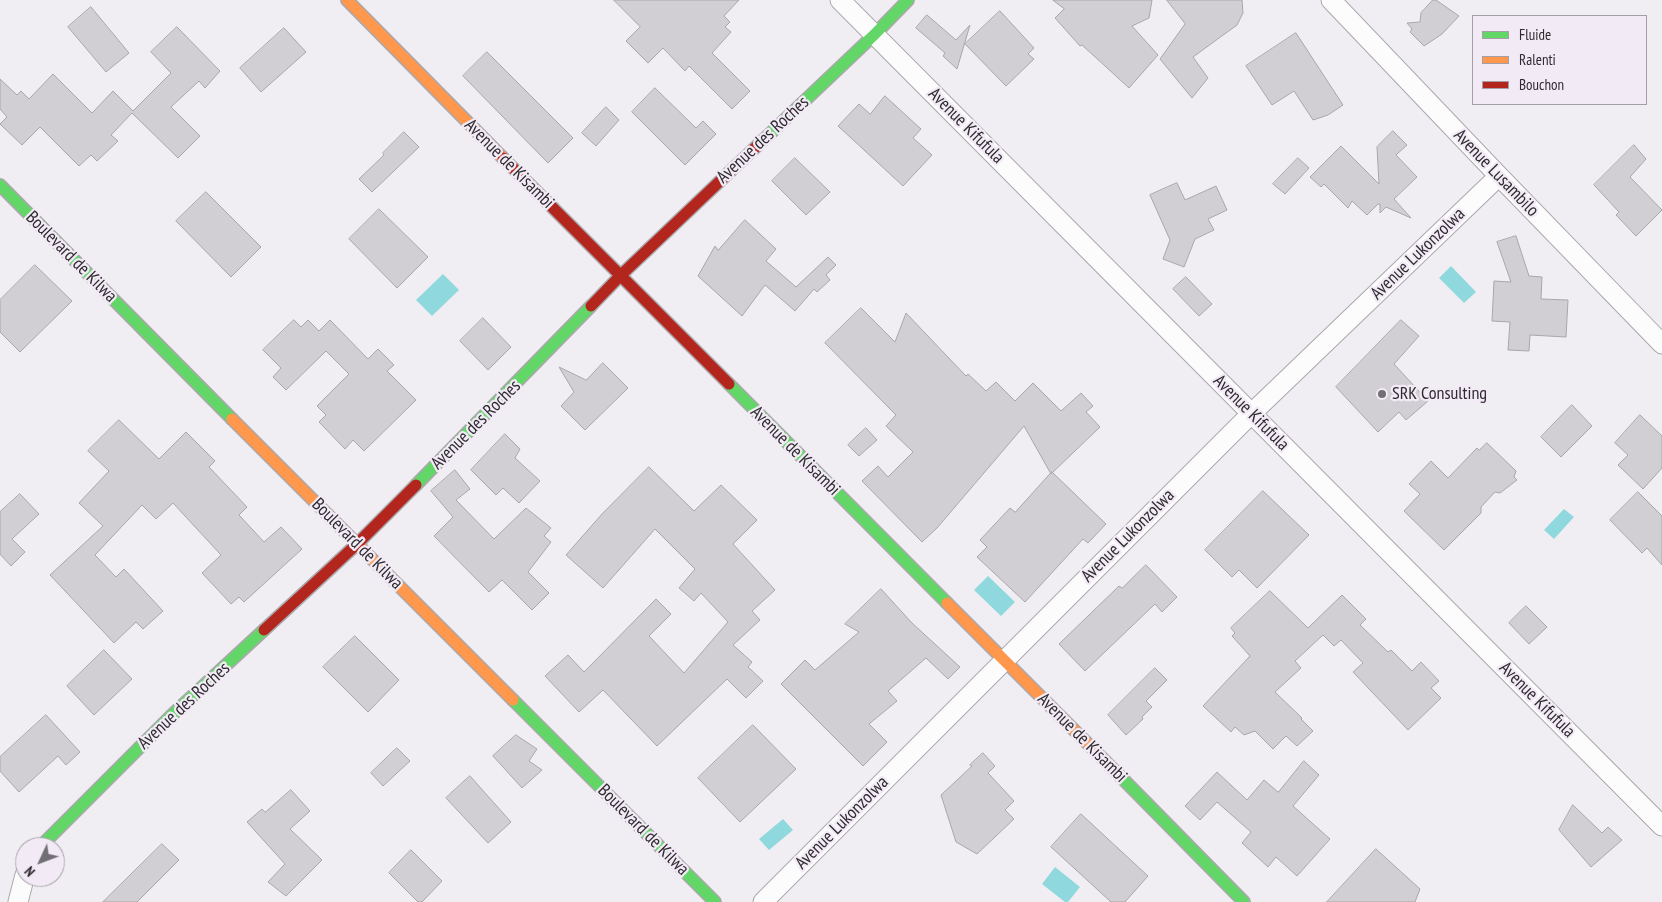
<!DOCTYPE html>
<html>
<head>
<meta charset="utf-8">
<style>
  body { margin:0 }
  #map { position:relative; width:1662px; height:902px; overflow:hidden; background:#f1eef3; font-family:"PT Sans Narrow",sans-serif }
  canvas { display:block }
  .legend { position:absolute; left:1472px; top:15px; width:175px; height:90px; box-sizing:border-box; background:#f2ebf6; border:1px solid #a49ea6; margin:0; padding:6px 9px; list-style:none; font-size:15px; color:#2e2b2f }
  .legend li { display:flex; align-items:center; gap:10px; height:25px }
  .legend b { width:25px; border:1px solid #a49ea6 }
  .north { position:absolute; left:15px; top:837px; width:50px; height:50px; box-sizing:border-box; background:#f2ebf6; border:1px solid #a49ea6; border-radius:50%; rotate:227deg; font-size:14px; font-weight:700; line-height:20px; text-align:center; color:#2e2b2f }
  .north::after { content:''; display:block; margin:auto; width:18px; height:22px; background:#726f74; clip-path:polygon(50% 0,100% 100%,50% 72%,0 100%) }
</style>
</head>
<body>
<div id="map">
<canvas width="1662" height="902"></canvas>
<ul class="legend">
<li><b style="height:6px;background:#63d668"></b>Fluide</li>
<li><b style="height:6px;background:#ff974d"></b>Ralenti</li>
<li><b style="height:6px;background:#b3261e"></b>Bouchon</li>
</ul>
<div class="north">N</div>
</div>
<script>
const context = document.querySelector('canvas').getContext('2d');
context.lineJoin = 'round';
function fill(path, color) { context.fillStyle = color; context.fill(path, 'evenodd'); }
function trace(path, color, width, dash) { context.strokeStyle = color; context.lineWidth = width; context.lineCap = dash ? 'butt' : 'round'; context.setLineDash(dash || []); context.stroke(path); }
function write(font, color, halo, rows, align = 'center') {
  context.font = font + ' "PT Sans Narrow",sans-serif'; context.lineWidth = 4.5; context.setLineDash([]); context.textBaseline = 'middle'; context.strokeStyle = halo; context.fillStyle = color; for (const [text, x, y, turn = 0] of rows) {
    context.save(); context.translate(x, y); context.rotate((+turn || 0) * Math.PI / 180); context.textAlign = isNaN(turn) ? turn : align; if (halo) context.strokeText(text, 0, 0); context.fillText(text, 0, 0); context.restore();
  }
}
fill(new Path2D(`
  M1451,266L1476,292L1464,303L1439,278Z
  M443,274L459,290L432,316L416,300Z
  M1564,509L1574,517L1554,539L1544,530Z
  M988,576L1015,602L1001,616L974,590Z
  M783,819L793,830L769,850L759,839Z
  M1055,867L1080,887L1068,902H1065L1042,884Z`), '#8fd8dd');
const building = new Path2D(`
  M614,0H739L724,16L730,22L725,27L731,32L712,53L750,91L732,109L689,66L685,71L663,48L648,63L626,41L640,27Z
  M1053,0H1152L1149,18L1132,26L1158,55L1129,88L1082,45L1080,46L1055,18L1064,9Z
  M1167,0H1242L1243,13L1237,25L1193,57L1208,78L1192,98L1160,59L1185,24Z
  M1433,0H1436L1459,16L1442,34L1424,46L1410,32L1412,29L1407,23L1420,22L1421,13Z
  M91,7L129,53L106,72L68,27Z
  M1000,11L1034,48L1028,54L1034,59L1006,86L965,44Z
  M927,15L956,40L970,25L957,69L943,56L945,53L916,28Z
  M177,27L220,71L205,88L199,81L171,107L200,136L178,158L132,113L111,135L118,141L97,161L91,155L79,166L40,127L22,145L0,124L7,117L0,109V79L17,95L21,91L29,99L53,74L92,113L113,91L133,111L171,73L151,52Z
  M284,28L306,52L261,92L240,68Z
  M1296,33L1343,105L1328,115L1313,120L1294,91L1272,105L1246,66Z
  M487,52L573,138L548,163L463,76Z
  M655,88L696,128L703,121L716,134L685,165L632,112Z
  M885,96L921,129L913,138L932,155L903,186L838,126L859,104L870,114Z
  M606,107L619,120L596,146L582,133Z
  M1393,131L1407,145L1396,155L1417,177L1394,199L1411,218L1386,207L1380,213V204H1378L1367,215L1352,201L1348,208L1324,184L1321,187L1310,177L1341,146L1379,184L1377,147Z
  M404,132L419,147L372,192L359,179L384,155L383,153Z
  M1634,145L1646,159L1630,177L1662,210L1636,236L1616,215L1619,212L1594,185Z
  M795,158L830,192L806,215L772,181Z
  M1298,158L1309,168L1285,194L1273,184Z
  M1177,183L1185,200L1216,186L1227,210L1208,219L1214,230L1195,239L1184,267L1163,259L1170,240L1150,195Z
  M206,192L261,247L231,277L176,221Z
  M379,209L428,257L397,288L349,239Z
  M745,220L776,249L766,261L796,287L828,257L836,265L826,275L830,280L817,292L814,289L795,311L765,285L742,316L698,276L715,246L718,250Z
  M1516,236L1529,276L1542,277L1541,299L1568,300L1566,337L1530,335L1529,351L1508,350L1510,322L1492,321L1494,281L1511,282L1497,242Z
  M35,265L72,301L20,352L0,332V300Z
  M1186,277L1212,304L1199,316L1173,289Z
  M861,308L895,342L906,313L966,376L968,374L986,391L996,382L1015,401L1033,383L1061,411L1081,393L1093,406L1086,412L1100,427L1051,474L1024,426L937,528L922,542L862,481L878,466L888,477L913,452L886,426L896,415L825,343Z
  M483,318L511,347L488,370L460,341Z
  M294,320L301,327L308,320L319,331L330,320L368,359L378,349L394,365L387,371L416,400L364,451L353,440L345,449L319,422L326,415L317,406L349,374L326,351L286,390L273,377L281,368L263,350Z
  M1401,320L1419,336L1394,364L1428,401L1406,420L1399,412L1378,432L1336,387Z
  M603,363L628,388L585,430L561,406L574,392L559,367L586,380Z
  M1572,405L1592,426L1561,457L1541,437Z
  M1640,415L1662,436V468L1643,489L1618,465L1628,455L1615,443Z
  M119,420L159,459L186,432L215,461L209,467L247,507L239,515L264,542L281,527L302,549L244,602L239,597L231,604L202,573L221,555L173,503L156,519L142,505L95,555L116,577L124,569L163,611L143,629L136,622L114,643L50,575L103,526L79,503L109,471L88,451Z
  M866,428L877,440L859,456L848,445Z
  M505,434L520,449L515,458L540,481L519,503L503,488L496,495L471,470Z
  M1487,443L1516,471L1514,477L1517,480L1500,493L1495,492L1481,507V513L1444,550L1404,511L1420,494L1409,484L1431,461L1448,478L1477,448L1479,450Z
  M649,467L694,511L721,485L757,520L733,544L775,590L752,611L760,620L733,645L752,662L748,667L763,681L746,698L727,679L657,746L603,690L579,712L545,676L568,655L584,672L656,599L671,614L649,636L684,673L728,622L701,593L694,601L679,588L695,569L655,529L603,588L566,555L602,514Z
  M455,470L470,489L456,500L494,539L526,508L551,528L544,536L551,542L528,572L549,593L532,610L502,580L489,592L434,536L453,517L431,491Z
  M1052,472L1106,524L1088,543L1083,539L1025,602L977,557L987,547L980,540L1010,508L1015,512Z
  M1263,491L1309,535L1257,588L1239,570L1232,577L1205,550Z
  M1638,492L1662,516V565L1647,548L1642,553L1610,520Z
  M20,494L39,514L12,539L25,552L11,566L0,554V512Z
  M1146,565L1177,597L1162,612L1155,604L1085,671L1059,644L1119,586L1122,588Z
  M881,589L912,623L960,667L948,679L926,658L888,691L897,701L869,724L887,742L863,766L781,684L805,660L815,670L859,632L845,624Z
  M1270,591L1308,628L1342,595L1366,619L1360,625L1388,652L1391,650L1412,671L1421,662L1439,681L1431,688L1441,698L1408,730L1353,672L1363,663L1341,640L1334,646L1323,635L1295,661L1301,668L1275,692L1302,718L1301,719L1313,731L1297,746L1286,736L1273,749L1255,731L1244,735L1235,727L1231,732L1203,706L1250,656L1232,636L1235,633L1231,628Z
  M1526,606L1547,627L1529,644L1509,623Z
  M355,636L399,680L368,712L323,667Z
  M104,650L132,679L94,715L67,686Z
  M1155,668L1167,680L1146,701L1152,707L1142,717L1143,719L1126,735L1108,715Z
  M46,715L80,752L66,765L58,756L19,792L0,771V757Z
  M753,725L796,769L740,822L698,778Z
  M516,735L537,749L529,761L542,770L522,788L493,756Z
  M397,748L410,761L383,786L371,773Z
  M983,753L995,766L988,773L1014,801L1005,810L1014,819L977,854L956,842L941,795L972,766L970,765Z
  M1304,761L1319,775L1293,806L1330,839L1297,876L1276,857L1268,867L1242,843L1251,832L1217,802L1200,820L1185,806L1217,772L1247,800L1264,780L1278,792Z
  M470,776L511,822L488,843L446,798Z
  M291,790L310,811L290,829L322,860L286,896L268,882L285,864L247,822L262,809L265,812Z
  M1573,805L1602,833L1608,827L1622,840L1591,867L1559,830Z
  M1081,814L1148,876L1125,902H1111L1051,847Z
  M162,844L179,860L137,902H103Z
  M1376,849L1420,889L1415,902H1327Z
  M411,850L442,881L422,902H418L389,873Z`);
fill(building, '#d2cfd4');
trace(building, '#a9a6ab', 1);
const street = new Path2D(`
  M840,0L1662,826
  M1331,0L1499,176L1662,344
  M18,902L25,875
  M763,902L1251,414L1499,176`);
const fast = new Path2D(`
  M758,145L875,34L908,0
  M0,185L232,419
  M729,384L947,603
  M416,485L591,306
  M513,700L715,902
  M1117,773L1244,902
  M40,847L173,714L264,630`);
const slow = new Path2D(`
  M347,0L503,158
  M232,419L513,700
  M947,603L1117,773`);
const jam = new Path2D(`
  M503,158L729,384
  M591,306L620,276L758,145
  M264,630L357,544L416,485`);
trace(street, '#aaa8ac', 21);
trace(fast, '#aaa8ac', 14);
trace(slow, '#aaa8ac', 14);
trace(jam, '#aaa8ac', 14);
trace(street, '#fdfcfd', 19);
trace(fast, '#63d668', 11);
trace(slow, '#ff974d', 11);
trace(jam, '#b3261e', 11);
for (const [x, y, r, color] of [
  [1382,394,5,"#726f74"]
]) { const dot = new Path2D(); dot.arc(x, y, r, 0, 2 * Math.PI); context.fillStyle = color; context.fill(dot); trace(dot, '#f2ebf6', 2); }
write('18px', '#2e2b2f', '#f2ebf6', [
  ["Avenue Kifufula",966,126,45],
  ["Avenue des Roches",763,140,-43],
  ["Avenue de Kisambi",509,164,45],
  ["Avenue Lusambilo",1496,173,46],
  ["Avenue Lukonzolwa",1418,254,-44],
  ["Boulevard de Kilwa",71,257,45],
  ["Avenue Kifufula",1251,413,45],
  ["Avenue des Roches",476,425,-45],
  ["Avenue de Kisambi",795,451,45],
  ["Avenue Lukonzolwa",1128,536,-45],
  ["Boulevard de Kilwa",357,544,45],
  ["Avenue Kifufula",1537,700,45],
  ["Avenue des Roches",184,706,-43],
  ["Avenue de Kisambi",1082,738,45],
  ["Avenue Lukonzolwa",842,823,-45],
  ["Boulevard de Kilwa",643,830,45]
]);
write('18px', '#2e2b2f', '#f2ebf6', [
  ["SRK Consulting",1392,394]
], 'left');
</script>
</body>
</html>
